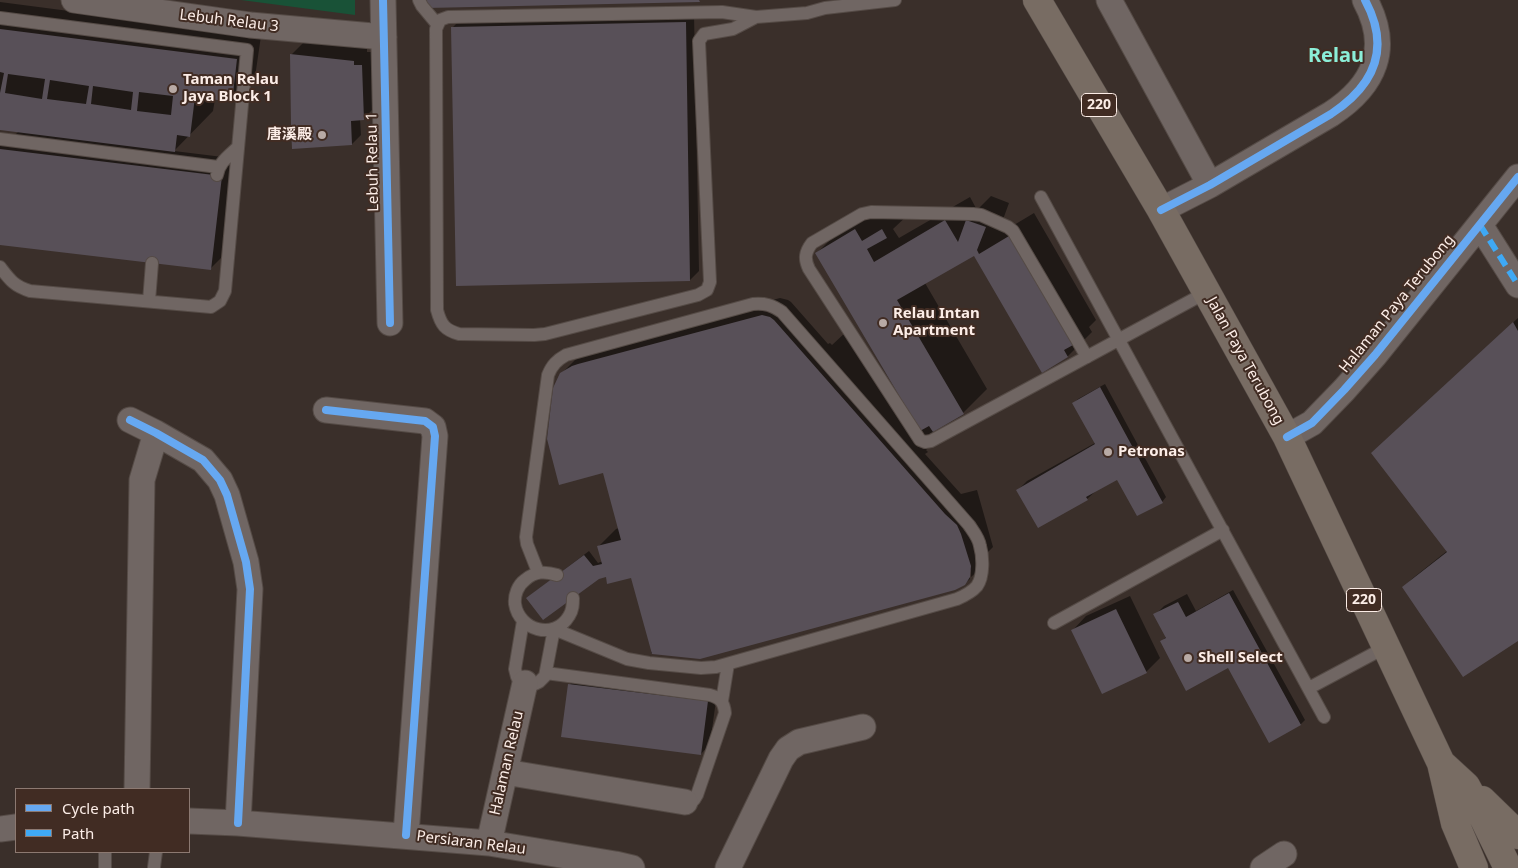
<!DOCTYPE html>
<html>
<head>
<meta charset="utf-8">
<style>
  body { margin:0 }
  #map { position:relative; width:1518px; height:868px; overflow:hidden; background:#3a2f2a; font-family:"Noto Sans",sans-serif }
  canvas { display:block }
  .legend { position:absolute; left:15px; top:788px; width:175px; height:65px; box-sizing:border-box; background:#412c23; border:1px solid #8c7971; margin:0; padding:6px 9px; list-style:none; font-size:15px; color:#fcede7 }
  .legend li { display:flex; align-items:center; gap:10px; height:25px }
  .legend b { width:25px; border:1px solid #8c7971 }
</style>
</head>
<body>
<div id="map">
<canvas width="1518" height="868"></canvas>
<ul class="legend">
<li><b style="height:6px;background:#66a8f1"></b>Cycle path</li>
<li><b style="height:6px;background:#3fa9f5"></b>Path</li>
</ul>
</div>
<script>
const context = document.querySelector('canvas').getContext('2d');
context.lineJoin = 'round';
function fill(path, color) { context.fillStyle = color; context.fill(path, 'evenodd'); }
function trace(path, color, width, dash) { context.strokeStyle = color; context.lineWidth = width; context.lineCap = dash ? 'butt' : 'round'; context.setLineDash(dash || []); context.stroke(path); }
function write(font, color, halo, rows, align = 'center') {
  context.font = font + ' "Noto Sans","Noto Sans SC",sans-serif'; context.lineWidth = 4; context.setLineDash([]); context.textBaseline = 'middle'; context.strokeStyle = halo; context.fillStyle = color; for (const [text, x, y, turn = 0] of rows) {
    context.save(); context.translate(x, y); context.rotate((+turn || 0) * Math.PI / 180); context.textAlign = isNaN(turn) ? turn : align; if (halo) context.strokeText(text, 0, 0); context.fillText(text, 0, 0); context.restore();
  }
}
fill(new Path2D(`
  M241,0H355V15Z`), '#195237');
fill(new Path2D(`
  M0,2L261,36L255,77L231,101L215,99L213,111L174,151L239,159L228,251L210,269L0,243V143L6,144L19,131L0,129Z
  M694,14L699,271L690,280L453,27L462,18Z
  M305,41L367,48V52H375L377,105L363,119H360L361,135L352,144L291,55Z
  M991,196L1009,203L1001,225L1004,231L1034,213L1096,320L1089,327L1092,332L1068,356L1043,371L974,254L925,283L987,389L963,413L933,431L939,437L926,450L928,452L925,454L961,494L977,490L993,547L987,553L983,566L971,577V569L969,572L970,579L964,584L700,658L651,653L652,651L632,577L606,576L532,594L589,551L598,563L603,561L599,546L616,529L619,528L604,471L561,374L576,359L586,352L599,339L630,331L631,338L780,298L788,300L791,302L828,344L830,343L832,345L846,332L866,368L908,409L817,253L841,229L880,206L886,218L906,206L910,213L893,229L899,238L970,197L977,210Z
  M1518,318V640L1404,587L1413,578L1447,551L1382,444Z
  M1105,384L1166,497L1162,502L1138,515L1118,478L1097,490L1087,499L1038,526L1018,490L1027,481L1095,443L1074,403L1078,399Z
  M1233,590L1305,720L1301,724L1270,741L1228,667L1161,642L1166,637L1155,615L1164,606L1187,594L1196,611Z
  M1130,596L1160,658L1146,672L1073,630L1086,616Z
  M579,675L717,693L710,744L701,754L570,684Z`), '#0007');
fill(new Path2D(`
  M427,0H699L700,2L427,8Z
  M686,22L690,281L456,286L451,27Z
  M0,29L237,59L232,102L195,97L190,137L177,135L175,152L0,130V93L4,73L0,72ZM8,74L45,79L42,99L5,93ZM50,80L89,86L86,104L47,99ZM93,86L133,92L131,110L91,104ZM139,92L173,96L171,115L137,111Z
  M290,54L354,61V65H362L364,120L351,121L352,145L292,149L291,125Z
  M0,149L222,176L211,270L0,245Z
  M945,220L958,242L966,220L986,227L977,250L979,254L1009,236L1073,345L1064,350L1068,357L1042,373L974,256L897,300L964,414L933,432L929,426L920,431L815,253L855,229L862,241L882,229L887,238L867,249L874,262Z
  M762,315L770,317L774,320L945,514L957,525L961,534L971,566L970,577L965,585L955,590L700,659L652,654L631,578L607,584L606,577L599,579L543,620L526,598L584,555L593,566L602,564L597,546L621,540L603,473L559,485L547,439L553,388L560,373L572,366L578,364Z
  M1513,322L1518,331V641L1463,677L1402,587L1447,552L1371,453Z
  M1100,387L1163,503L1137,516L1117,480L1086,497L1088,500L1038,528L1016,490L1095,444L1072,403Z
  M1229,593L1301,725L1269,743L1228,668L1186,691L1160,641L1166,638L1153,614L1178,602L1186,617Z
  M1116,609L1147,673L1102,694L1071,630Z
  M568,684L708,701L701,755L561,737Z`), '#585058');
const service = new Path2D(`
  M419,0L422,6L437,24
  M722,12L756,17L733,29L704,34L699,41L710,282L707,290L698,295L545,334L534,335L459,334C445,330 441,325 437,310L436,29L440,20L448,17Z
  M756,17L807,13L825,8L895,0
  M0,18L247,50L225,291L220,301L211,307L30,291C14,286 10,280 0,267
  M0,139L218,167
  M217,175C219,162 229,156 238,147
  M1041,197L1324,717
  M149,301L152,263
  M1087,357L1013,231L1008,227L981,215L973,214L871,212L862,214L812,243C805,252 804,259 809,269L920,440L925,442L931,441L1207,292
  M557,575C545,571 535,571 525,580C518,585 514,595 515,604C519,630 554,641 569,616C573,610 573,604 573,598
  M523,621L515,669L517,677L525,683L535,684L539,682L545,676L554,629L627,659L649,663L701,668L716,667L957,599C964,596 972,592 977,586C984,576 983,556 980,546C979,538 973,531 969,525L782,312C772,305 765,303 753,304L566,355C557,360 552,365 548,375L526,537L527,544L538,572
  M1054,623L1223,530
  M546,673L710,695C721,698 724,703 725,713L697,795L694,800L685,802
  M1309,688L1386,647
  M722,701L728,664
  M154,867L156,852
  M105,868V852`);
const minor = new Path2D(`
  M74,0L250,25L384,37
  M383,0L390,323
  M1109,0L1210,185
  M1161,210L1210,185L1331,114C1375,85 1391,48 1365,0
  M1480,225L1518,285
  M326,410L425,421L433,427L435,436L406,835
  M130,420L156,433L203,460L220,480L227,495L246,562L250,589L238,823
  M1287,437L1312,423L1344,390L1375,355L1518,177
  M505,772L685,802
  M137,789L142,480L156,433
  M189,821L238,823L489,843L615,864L632,868
  M0,829L16,827
  M489,843L525,683
  M728,868L781,759L788,749L799,742L863,727
  M1263,868L1284,854`);
const primary = new Path2D(`
  M1037,0L1161,210L1287,437L1441,763L1455,823L1474,868
  M1441,763L1466,786L1485,821L1508,868
  M1482,800L1518,835`);
trace(service, '#554b46', 14);
trace(minor, '#554b46', 27);
trace(primary, '#554b46', 29);
trace(service, '#706663', 12);
trace(minor, '#706663', 25);
trace(primary, '#786c63', 28);
trace(new Path2D(`
  M1480,225L1518,285`), '#3fa9f5', 6, [12, 6]);
trace(new Path2D(`
  M383,0L390,323
  M1161,210L1210,185L1331,114C1375,85 1391,48 1365,0
  M326,410L425,421L433,427L435,436L406,835
  M130,420L156,433L203,460L220,480L227,495L246,562L250,589L238,823
  M1287,437L1312,423L1344,390L1375,355L1518,177`), '#66a8f1', 8);
for (const [x, y, r, color] of [
  [173,89,5,"#b8aaa5"],
  [322,135,5,"#b8aaa5"],
  [883,323,5,"#b8aaa5"],
  [1108,452,5,"#b8aaa5"],
  [1188,658,5,"#b8aaa5"]
]) { const dot = new Path2D(); dot.arc(x, y, r, 0, 2 * Math.PI); context.fillStyle = color; context.fill(dot); trace(dot, '#412c23', 2); }
for (const [x, y, w] of [
  [1099,105,35],
  [1364,600,35]
]) { const box = new Path2D(); box.roundRect(x - w / 2, y - 11.5, w, 23, 4); context.fillStyle = '#412c23'; context.fill(box); trace(box, '#fcede7', 1); }
write('bold 14px', '#fcede7', null, [
  ["220",1099,105],
  ["220",1364,600]
]);
write('15px', '#fcede7', '#412c23', [
  ["Lebuh Relau 3",229,21,7],
  ["Lebuh Relau 1",373,162,-91],
  ["Halaman Paya Terubong",1397,304,-51],
  ["Jalan Paya Terubong",1245,361,61],
  ["Halaman Relau",507,763,-77],
  ["Persiaran Relau",471,843,7]
]);
write('bold 15px', '#fcede7', '#412c23', [
  ["Taman Relau",183,80],
  ["Jaya Block 1",183,97],
  ["唐溪殿",312,135,"right"],
  ["Relau Intan",893,314],
  ["Apartment",893,331],
  ["Petronas",1118,452],
  ["Shell Select",1198,658]
], 'left');
write('bold 20px', '#8beed8', '#412c23', [
  ["Relau",1336,56]
]);
</script>
</body>
</html>
